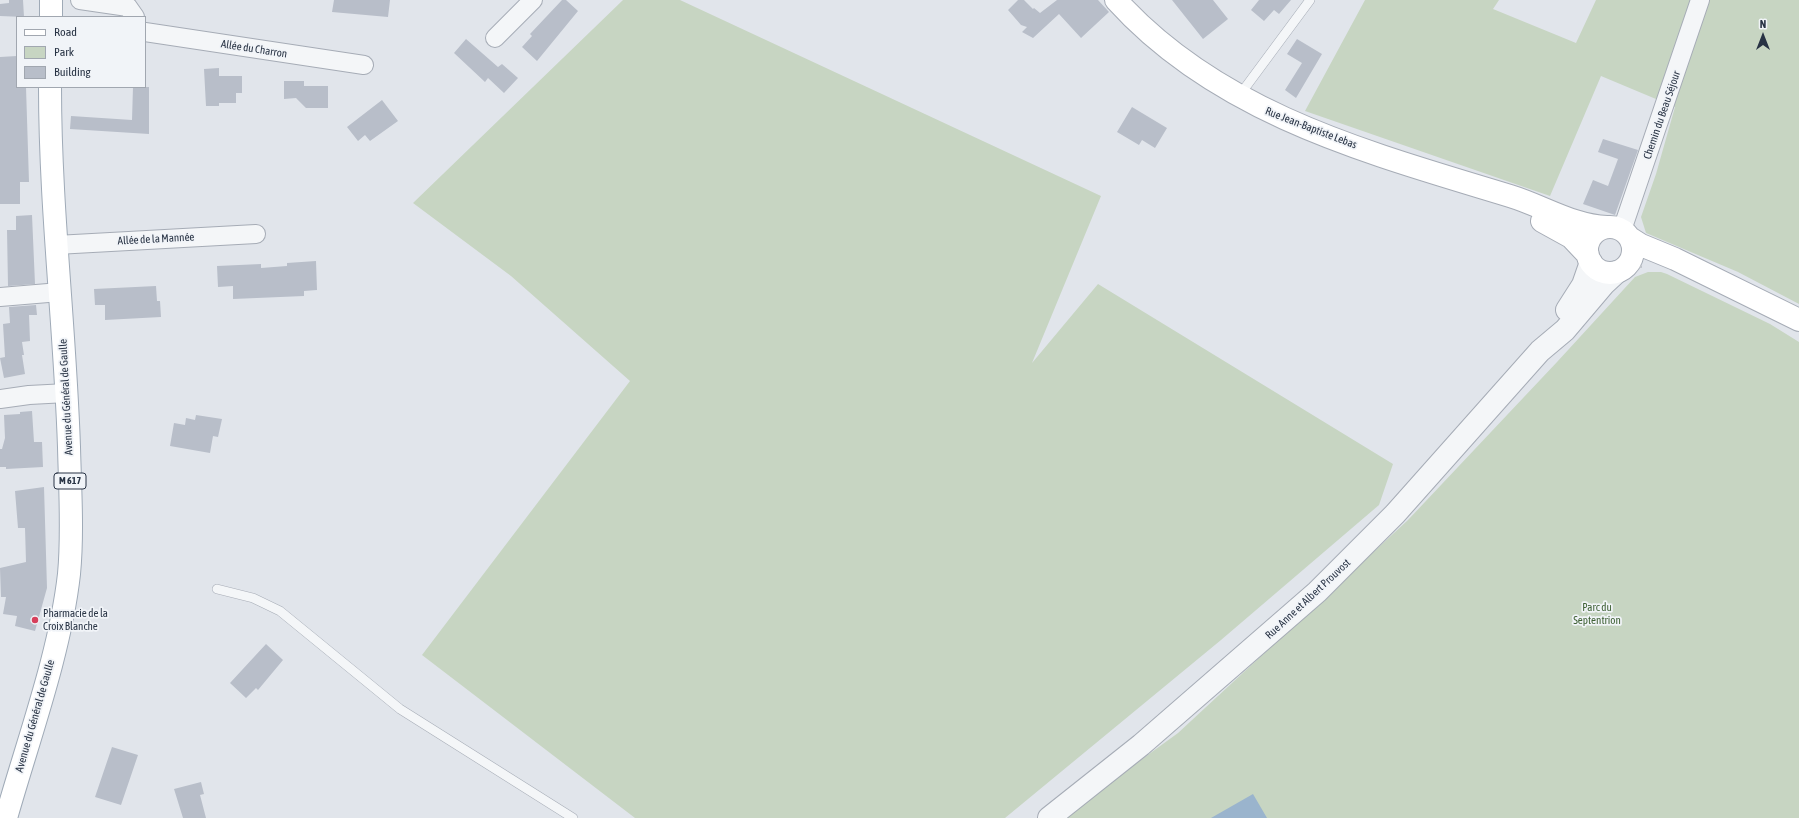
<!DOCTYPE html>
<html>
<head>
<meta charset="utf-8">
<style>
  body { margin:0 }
  #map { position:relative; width:1799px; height:818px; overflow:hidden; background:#e1e5eb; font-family:"Asap Condensed",sans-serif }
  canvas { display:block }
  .legend { position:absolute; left:16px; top:16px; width:130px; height:72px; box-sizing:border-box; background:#f1f4f8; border:1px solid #a1a7b0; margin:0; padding:5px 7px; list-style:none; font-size:12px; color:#283344 }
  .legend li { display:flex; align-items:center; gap:8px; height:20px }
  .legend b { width:20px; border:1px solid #a1a7b0 }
  .north { position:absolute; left:1743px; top:16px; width:40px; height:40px; -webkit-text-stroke:3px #f1f4f8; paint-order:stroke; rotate:0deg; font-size:11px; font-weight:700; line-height:16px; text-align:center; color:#283344 }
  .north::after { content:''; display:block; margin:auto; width:14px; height:18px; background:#283344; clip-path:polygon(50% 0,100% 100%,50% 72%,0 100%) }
</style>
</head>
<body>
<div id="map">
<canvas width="1799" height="818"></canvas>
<ul class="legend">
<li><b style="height:5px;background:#fff"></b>Road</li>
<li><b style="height:11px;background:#c7d5c2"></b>Park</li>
<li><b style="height:11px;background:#b8bec9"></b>Building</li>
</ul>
<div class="north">N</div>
</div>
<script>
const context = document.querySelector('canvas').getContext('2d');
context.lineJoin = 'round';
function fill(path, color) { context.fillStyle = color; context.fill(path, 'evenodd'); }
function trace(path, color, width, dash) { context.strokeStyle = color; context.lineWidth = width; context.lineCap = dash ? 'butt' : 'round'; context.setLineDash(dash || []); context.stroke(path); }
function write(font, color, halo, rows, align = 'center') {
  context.font = font + ' "Asap Condensed",sans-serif'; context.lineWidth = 3.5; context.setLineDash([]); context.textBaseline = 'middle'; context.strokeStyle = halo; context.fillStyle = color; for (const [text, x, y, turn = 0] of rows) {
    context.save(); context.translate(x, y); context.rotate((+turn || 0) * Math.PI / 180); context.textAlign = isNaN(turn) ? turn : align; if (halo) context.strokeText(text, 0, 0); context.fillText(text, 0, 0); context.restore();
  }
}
fill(new Path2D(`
  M623,0H680L1101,196L1032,363L1098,284L1393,464L1379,505L1221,640L1005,818H635L422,655L630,381L511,276L413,203Z
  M1365,0H1499L1493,9L1576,43L1596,0H1799V304L1738,272L1646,233L1641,217L1656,174L1675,107L1601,76L1550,196L1305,111Z
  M1648,272H1661L1667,274L1770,324L1799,342V818H1061L1178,733L1408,520L1557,362L1635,277Z`), '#c7d5c2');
fill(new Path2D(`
  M1253,794L1267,818H1211Z`), '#9ab4cd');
fill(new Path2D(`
  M9,0H23L24,17L0,16V4L9,3Z
  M334,0H390L388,17L332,12Z
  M562,0H566L578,11L537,61L522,47L532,36L530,34Z
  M1018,0H1024L1033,9L1034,8L1040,13L1057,0H1098L1109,12L1081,38L1059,14L1033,38L1022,32L1027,27L1021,25L1008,10Z
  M1172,0H1213L1228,19L1203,39Z
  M1259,0H1291L1279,14L1274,10L1264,21L1251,10Z
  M466,39L498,67L502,64L518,78L504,93L488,78L485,82L454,53Z
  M1297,39L1322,54L1296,98L1285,90L1302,63L1287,54Z
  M17,56V87H26L29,182H20V204H0V57Z
  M219,68V76H242V93H236V103H219V106H206L204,69Z
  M284,81H304V86H328V108H306L296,98L284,99Z
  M133,87H149V134L70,129L71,116L132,120Z
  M382,100L398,121L370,141L365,135L358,141L347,127Z
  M1132,107L1167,128L1155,148L1142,140L1139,145L1117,132Z
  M1603,139L1638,150L1615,215L1583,204L1593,180L1608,186L1618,159L1598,152Z
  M32,215L35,284L8,286L7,230H16V216Z
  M316,261L317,290L304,291V296L233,299V286L218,287L217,266L261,264V268L287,266V263Z
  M156,286L157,301H160L161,317L105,320V305H95L94,289Z
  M36,305L37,315H29L30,341L22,342L24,355H22L25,374L4,378L0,358L5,357L3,324L10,323L9,307Z
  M32,411L34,442H42L43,467L6,469V467H0V449H2L5,438L4,415L20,414V412Z
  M196,415L222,419L218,437L213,436L210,453L170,446L174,423L185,425L186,418L195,420Z
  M44,487L47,588L35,631L15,626L17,616L3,614L6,597H1L0,568L26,562L25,528H18L15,491Z
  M266,644L283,660L258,690L256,688L246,698L230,683Z
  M112,747L138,755L121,805L95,797Z
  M201,782L204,794L200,795L206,818H183L174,789Z`), '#b8bec9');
const service = new Path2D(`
  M1239,96L1310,0
  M217,589L253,598L280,611L400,709L573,818`);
const minor = new Path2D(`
  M80,0L128,7L135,17
  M145,32L364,65
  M495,38L533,0
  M1622,230L1700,0
  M56,245L256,234
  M0,297L60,292
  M0,399L29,395L67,393`);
const tertiary = new Path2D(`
  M1567,310L1583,285L1591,262
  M1049,818L1141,745L1317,592L1395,514L1540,351L1565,330L1604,284L1617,272`);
const secondary = new Path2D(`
  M1116,0C1219,114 1369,153 1510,196C1543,206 1573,226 1607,227
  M1542,221L1571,237L1588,255
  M1587 250a23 23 0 1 1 46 0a23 23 0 1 1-46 0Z
  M1630,238L1641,245L1675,259L1799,320`);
const primary = new Path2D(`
  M51,17V0
  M6,818C28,740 60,654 69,574C73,532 70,489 69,447C65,327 50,207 50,87`);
trace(service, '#a6acb6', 10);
trace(minor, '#a6acb6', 20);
trace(tertiary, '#a6acb6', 24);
trace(secondary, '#a6acb6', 24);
trace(primary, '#9faab7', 24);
trace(new Path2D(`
  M1633,266L1644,267`), '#bfc3c9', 2.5, [3, 3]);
trace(service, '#f4f6f8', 9);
trace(minor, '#f4f6f8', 18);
trace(tertiary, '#f4f6f8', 22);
trace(secondary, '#fff', 22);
trace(primary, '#fff', 22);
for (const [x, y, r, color] of [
  [35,620,4,"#d73f5b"]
]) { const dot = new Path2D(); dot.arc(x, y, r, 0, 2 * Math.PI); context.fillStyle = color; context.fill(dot); trace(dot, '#f1f4f8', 1.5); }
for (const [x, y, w] of [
  [70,481,32]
]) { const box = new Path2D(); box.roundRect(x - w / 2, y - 8, w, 16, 3); context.fillStyle = '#f1f4f8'; context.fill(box); trace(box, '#283344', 1); }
write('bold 10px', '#283344', null, [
  ["M 617",70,481]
]);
write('11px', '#283344', '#f1f4f8', [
  ["Allée du Charron",254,49,9],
  ["Chemin du Beau Séjour",1662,115,-71],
  ["Rue Jean-Baptiste Lebas",1311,128,21],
  ["Allée de la Mannée",156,239,-3],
  ["Avenue du Général de Gaulle",66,397,-93],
  ["Rue Anne et Albert Prouvost",1308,599,-43],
  ["Avenue du Général de Gaulle",35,716,-74]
]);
write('11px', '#3e6034', '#f1f4f8', [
  ["Parc du",1597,608],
  ["Septentrion",1597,621]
]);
write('11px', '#283344', '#f1f4f8', [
  ["Pharmacie de la",43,614],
  ["Croix Blanche",43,627]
], 'left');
</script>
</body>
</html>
